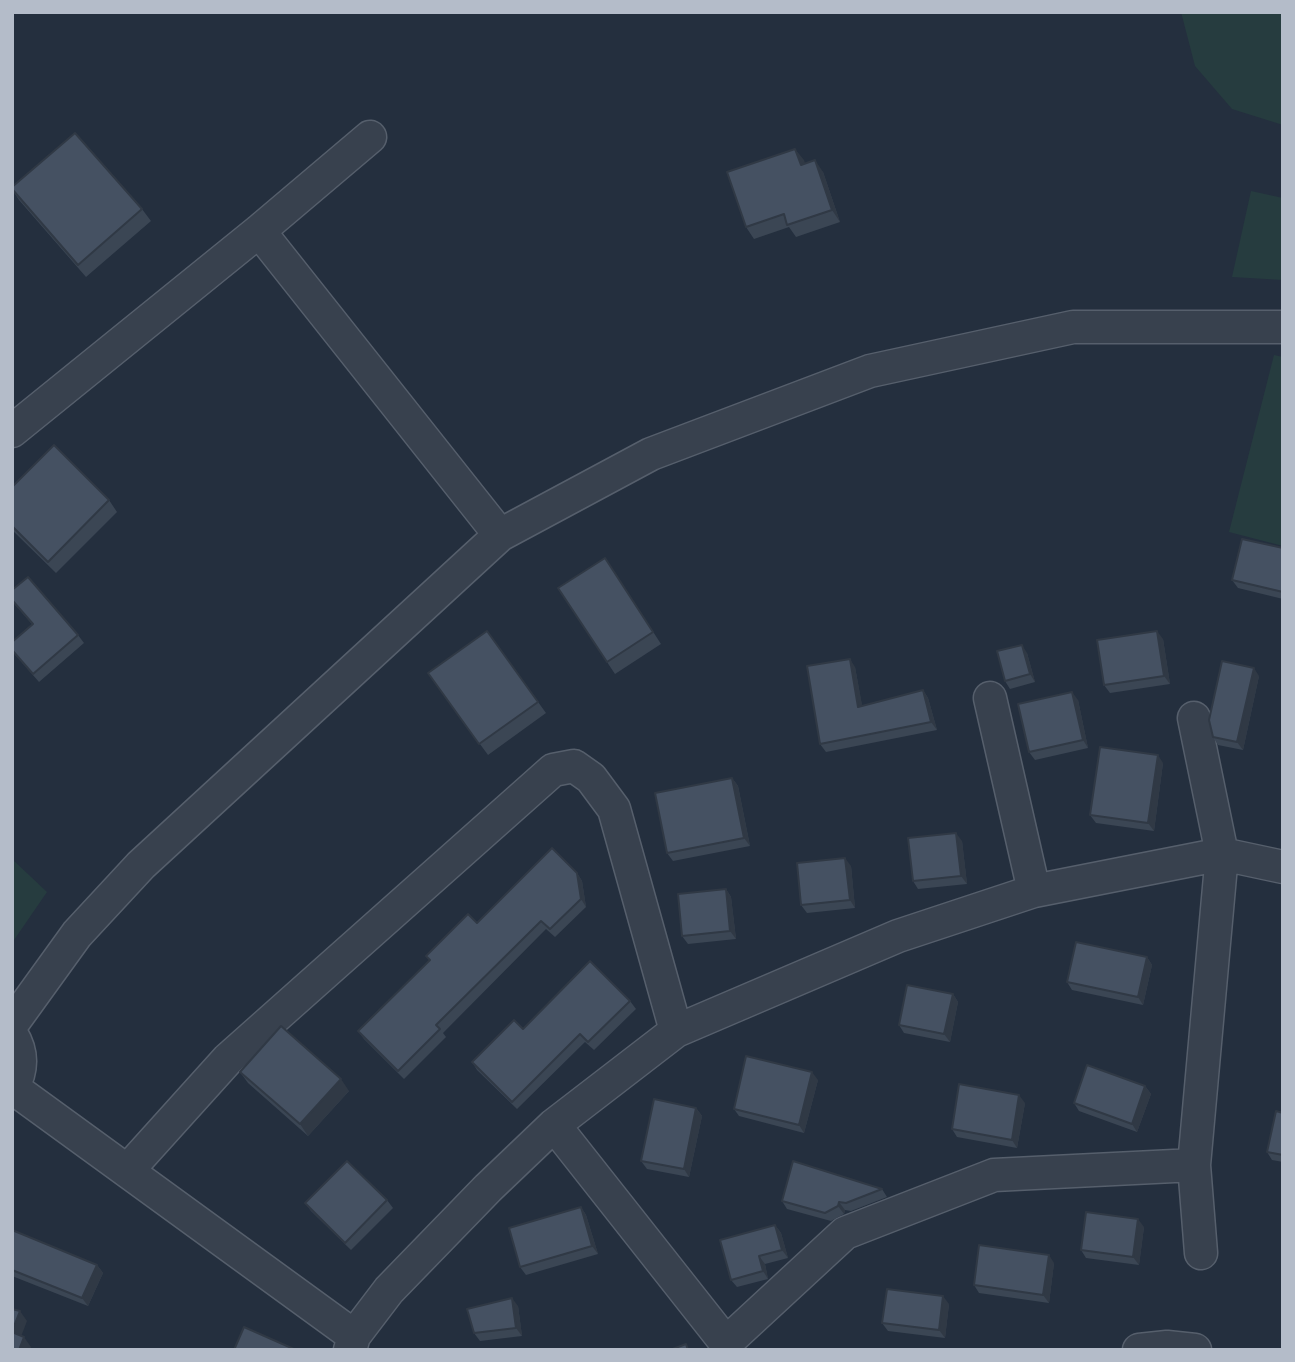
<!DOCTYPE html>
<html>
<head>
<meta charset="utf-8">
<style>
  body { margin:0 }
  #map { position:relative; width:1295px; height:1362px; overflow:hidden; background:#242f3e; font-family:Raleway,sans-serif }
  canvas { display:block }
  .frame { position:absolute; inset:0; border:14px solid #b4bcc9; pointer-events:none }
</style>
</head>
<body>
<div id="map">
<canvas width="1295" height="1362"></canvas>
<div class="frame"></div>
</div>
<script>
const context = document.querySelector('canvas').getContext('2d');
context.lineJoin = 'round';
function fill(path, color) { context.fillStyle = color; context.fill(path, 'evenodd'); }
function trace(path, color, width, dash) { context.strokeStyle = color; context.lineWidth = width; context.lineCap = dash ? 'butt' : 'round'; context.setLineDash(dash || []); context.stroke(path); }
fill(new Path2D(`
  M1181,12H1283V125L1232,109L1195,66Z
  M1251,191L1283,198V280L1232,277Z
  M1274,355L1283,357V546L1229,532Z
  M12,859L47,892L12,943Z`), '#263c3f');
const minor = new Path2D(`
  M259,231L500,535
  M12,431L259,231L370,137
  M990,698L1034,891
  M12,1024L77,934L141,865L500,535L651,454L870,371L1073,327H1283
  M12,1035C23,1053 22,1071 12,1089
  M13,1088L354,1336
  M554,1125L726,1343L845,1233L994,1175L1194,1165L1222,854L1194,718
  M1194,1165L1201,1253
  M127,1171L228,1059L553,770L574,766L591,778L614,809L676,1031
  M350,1350L354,1336L389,1290L488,1188L554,1125L676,1031L898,936L1034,891L1222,854L1283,867
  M1139,1350L1167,1347L1195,1350`);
trace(minor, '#565f6c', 35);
trace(minor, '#38414e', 32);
fill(new Path2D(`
  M795,149L805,164L823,172L840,222L796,237L789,227L754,239L746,227Z
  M12,189L142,209L151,221L86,277L19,200Z
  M12,487L109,500L117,512L56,573L12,530Z
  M1283,548V599L1238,588L1232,580Z
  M613,570L661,644L615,674L607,662Z
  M12,590L78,635L84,643L39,682L12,651V642L32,624L12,601Z
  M487,631L546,713L488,755L428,673Z
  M1163,639L1170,684L1110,693L1104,685Z
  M1027,653L1035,682L1010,689L1005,681Z
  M855,667L862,706L923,690L928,698L937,730L826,752L820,744Z
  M1259,676L1243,750L1218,745L1213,737Z
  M1078,700L1088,748L1035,760L1029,752Z
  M1163,763L1154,831L1096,823L1090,815Z
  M732,778L738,786L750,846L673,861L667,853Z
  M962,841L967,884L918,889L913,881Z
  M851,866L855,908L807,913L801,905Z
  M577,873L582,881L586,907L555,937L546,929L443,1033L446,1037L404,1079L364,1039L358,1031L430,961L426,956L477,923Z
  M726,889L731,897L736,939L688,944L682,936Z
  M1147,957L1152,965L1143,1005L1072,990L1067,982Z
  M953,994L958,1002L950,1042L904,1033L899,1025Z
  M630,1001L636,1009L594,1050L585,1042L517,1109L477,1070L472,1062L523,1029Z
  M240,1072L349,1091L308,1136L248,1083Z
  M818,1080L804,1133L739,1116L734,1109Z
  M1145,1086L1151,1094L1137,1132L1079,1111L1074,1103Z
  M1025,1103L1017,1148L957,1137L952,1129Z
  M696,1108L702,1116L689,1177L647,1169L641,1161Z
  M1283,1113V1162L1272,1160L1267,1152Z
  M882,1189L887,1197L851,1211L845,1210L844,1214L831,1221L787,1209L782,1201Z
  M387,1200L393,1208L351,1250L311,1211L305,1203Z
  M581,1207L586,1215L598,1254L526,1275L520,1267Z
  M775,1225L781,1233L788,1258L765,1264L768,1279L737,1287L731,1280Z
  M1144,1227L1139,1265L1086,1258L1081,1250Z
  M12,1230L97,1265L103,1273L88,1306L12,1276Z
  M1054,1263L1049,1303L979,1293L974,1285Z
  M949,1304L945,1338L888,1331L882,1323Z
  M518,1306L522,1336L480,1341L474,1333Z`), '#3b4654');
fill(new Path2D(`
  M795,149L804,160L809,177L801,165Z
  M815,160L823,172L840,222L832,210Z
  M1157,631L1163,639L1170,684L1164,676Z
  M1022,645L1027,653L1035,682L1030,674Z
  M850,659L855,667L864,715L858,707Z
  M1254,668L1259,676L1243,750L1237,742Z
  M923,690L928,698L937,730L931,722Z
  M1072,692L1078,700L1088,748L1083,740Z
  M1158,755L1163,763L1154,831L1148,823Z
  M732,778L738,786L750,846L744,838Z
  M956,833L962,841L967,884L961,876Z
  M845,858L851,866L855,908L850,900Z
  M577,873L582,881L586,907L581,899Z
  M726,889L731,897L736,939L730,931Z
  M1147,957L1152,965L1143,1005L1138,997Z
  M953,994L958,1002L950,1042L944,1034Z
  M812,1072L818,1080L804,1133L799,1125Z
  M341,1079L349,1091L308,1136L300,1124Z
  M1145,1086L1151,1094L1137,1132L1132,1124Z
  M1019,1095L1025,1103L1017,1148L1012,1140Z
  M696,1108L702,1116L689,1177L684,1169Z
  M839,1202L845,1210L844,1214L838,1206Z
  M581,1207L586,1215L598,1254L592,1246Z
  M1138,1219L1144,1227L1139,1265L1133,1257Z
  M775,1225L781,1233L788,1258L782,1250Z
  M1049,1255L1054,1263L1049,1303L1043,1295Z
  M759,1256L765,1264L768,1279L763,1271Z
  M97,1265L103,1273L88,1306L82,1298Z
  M943,1296L949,1304L945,1338L939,1330Z
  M512,1298L518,1306L522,1336L516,1328Z
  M20,1311L27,1321L19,1342L12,1332Z
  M24,1337L31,1347L30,1350H19Z`), '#303945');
const building = new Path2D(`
  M75,133L142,209L78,265L12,189V187Z
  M795,149L801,165L815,160L832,210L787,225L784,214L746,227L727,172Z
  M54,445L109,500L48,562L12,526V487Z
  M1242,539L1283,548V592L1232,580Z
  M605,558L653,632L607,662L558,588Z
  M28,577L78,635L33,674L12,650V642L33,624L12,600V590Z
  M487,631L538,702L479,744L428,673Z
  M1157,631L1164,676L1104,685L1097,640Z
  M1022,645L1030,674L1005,681L997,651Z
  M850,659L858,707L923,690L931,722L820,744L807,666Z
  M1222,661L1254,668L1237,742L1213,737L1209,720Z
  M1072,692L1083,740L1029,752L1018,704Z
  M1100,747L1158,755L1148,823L1090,815Z
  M732,778L744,838L667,853L655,793Z
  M956,833L961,876L913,881L908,838Z
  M552,848L577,873L581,899L550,929L541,921L436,1025L440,1029L398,1071L358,1031L430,960L426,956L468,914L477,923Z
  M845,858L850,900L801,905L797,863Z
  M726,889L730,931L682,936L678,894Z
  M1076,942L1147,957L1138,997L1067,982Z
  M590,961L630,1001L588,1042L580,1034L512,1102L472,1062L514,1020L523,1029Z
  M907,985L953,994L944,1034L899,1025Z
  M281,1026L341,1079L300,1124L240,1072Z
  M746,1056L812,1072L799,1125L734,1109Z
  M1087,1065L1145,1086L1132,1124L1074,1103Z
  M959,1084L1019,1095L1012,1140L952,1129Z
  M654,1099L696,1108L684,1169L641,1161Z
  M1276,1111L1283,1113V1155L1267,1152Z
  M347,1161L387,1200L345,1243L305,1203Z
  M793,1161L882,1189L846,1203L839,1202L838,1206L825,1213L782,1201Z
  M581,1207L592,1246L520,1267L509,1228Z
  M1086,1212L1138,1219L1133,1257L1081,1250Z
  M775,1225L782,1250L759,1256L763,1271L731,1280L720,1240Z
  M12,1230L97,1265L82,1298L12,1270Z
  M979,1245L1049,1255L1043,1295L974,1285Z
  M887,1289L943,1296L939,1330L882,1323Z
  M512,1298L516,1328L474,1333L467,1309Z
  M12,1309L20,1311L12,1331Z
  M244,1327L296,1350H234Z
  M12,1332L24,1337L19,1350H12Z
  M686,1344L688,1350H670Z`);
fill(building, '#455162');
trace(building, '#303945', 2);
</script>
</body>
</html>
